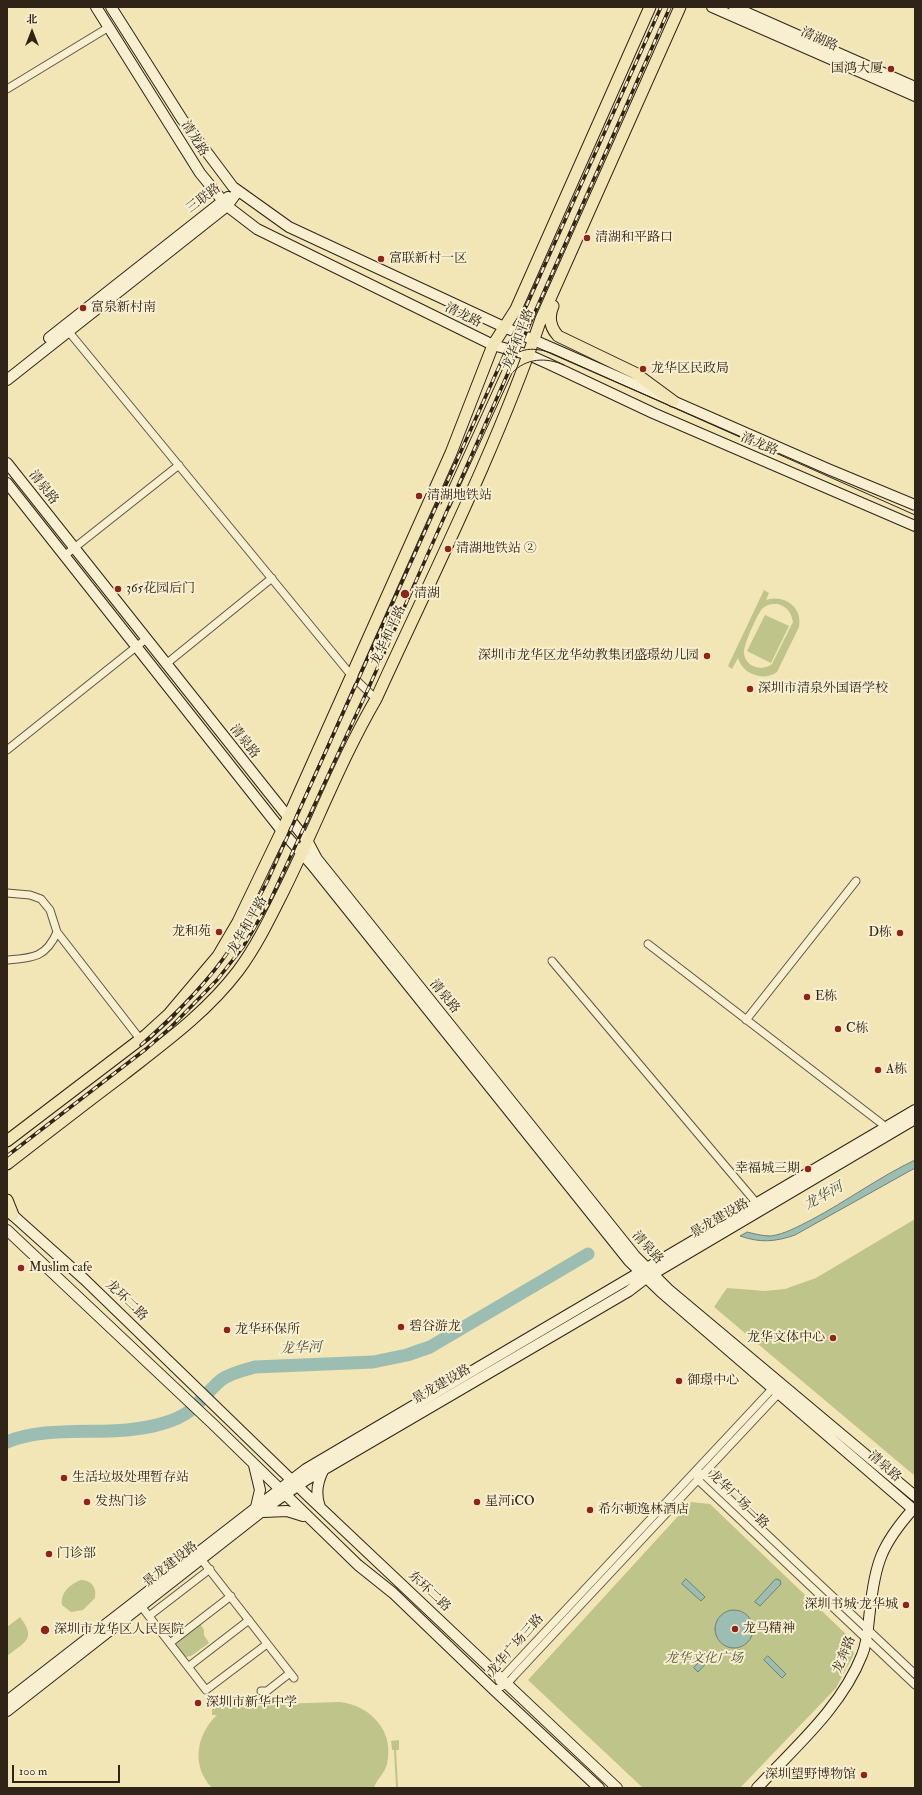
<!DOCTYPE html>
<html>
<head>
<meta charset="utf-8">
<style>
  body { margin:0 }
  #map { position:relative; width:922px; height:1795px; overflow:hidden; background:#f3e6b6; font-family:"IM FELL Double Pica","Noto Serif SC",serif }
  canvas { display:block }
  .frame { position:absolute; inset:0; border:8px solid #302418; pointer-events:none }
  .north { position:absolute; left:12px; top:12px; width:40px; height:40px; -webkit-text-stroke:3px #f7efd0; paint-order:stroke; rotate:0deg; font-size:11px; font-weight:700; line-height:16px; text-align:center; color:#302418 }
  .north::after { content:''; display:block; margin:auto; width:14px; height:18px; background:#302418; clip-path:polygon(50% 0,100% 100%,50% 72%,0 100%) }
  .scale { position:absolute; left:12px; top:1765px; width:108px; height:18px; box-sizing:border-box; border:2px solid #302418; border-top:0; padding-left:5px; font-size:12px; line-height:14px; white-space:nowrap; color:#302418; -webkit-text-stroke:3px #f7efd0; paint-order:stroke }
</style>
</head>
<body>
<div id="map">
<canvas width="922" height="1795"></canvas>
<div class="frame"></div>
<div class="north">北</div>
<div class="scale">100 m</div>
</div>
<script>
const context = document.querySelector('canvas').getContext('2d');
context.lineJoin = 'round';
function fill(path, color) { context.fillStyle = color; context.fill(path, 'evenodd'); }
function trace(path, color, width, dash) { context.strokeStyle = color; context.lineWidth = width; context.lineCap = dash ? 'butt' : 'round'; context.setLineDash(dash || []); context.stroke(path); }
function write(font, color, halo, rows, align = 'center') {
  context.font = font + ' "IM FELL Double Pica","Noto Serif SC",serif'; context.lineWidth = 4; context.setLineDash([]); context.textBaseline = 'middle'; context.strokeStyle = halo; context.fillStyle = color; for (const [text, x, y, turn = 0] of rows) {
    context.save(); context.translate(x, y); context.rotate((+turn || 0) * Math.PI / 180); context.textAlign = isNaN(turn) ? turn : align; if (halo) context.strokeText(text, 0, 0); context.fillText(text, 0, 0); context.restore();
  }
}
fill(new Path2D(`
  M764,590L769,593L766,600C784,594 803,607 799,627L777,672C764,682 742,674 738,658L732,669L728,666ZM778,604C788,608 791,612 793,622L772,664C762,672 745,667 744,653C743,646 758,612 763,608C768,604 772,604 778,604Z
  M765,615L789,626L771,663L747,651Z
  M915,1219V1476L714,1307L727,1288L765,1291L785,1289L816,1278Z
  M691,1502L710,1504L848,1636L854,1654L836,1688L740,1788H643L528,1680Z
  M81,1580C91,1580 97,1587 95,1598L83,1610L71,1612L62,1605C60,1593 70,1584 81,1580Z
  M20,1617C37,1639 25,1642 7,1656V1627Z
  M195,1625H201L204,1630V1635L209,1643L191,1656L186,1657L174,1644Z
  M339,1702C371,1705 395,1732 387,1764C385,1773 376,1780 374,1788H212C191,1766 196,1735 217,1715H212V1706Z
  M399,1740V1750H396L398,1787H396L394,1750H392L391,1741Z`), '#bfc48b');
const water = new Path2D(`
  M915,1160V1168L795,1235C775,1242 760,1243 740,1236L747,1232C755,1234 763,1236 771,1236C785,1234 799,1226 811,1220C847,1201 879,1177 915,1160Z
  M686,1579L705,1597L701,1601L682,1584Z
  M776,1579L780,1580L781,1584L760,1606L755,1602Z
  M715 1629a19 19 0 1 1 38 0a19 19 0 1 1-38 0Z
  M709,1652L713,1656L698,1672L694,1668Z
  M768,1656L786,1674L782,1678L764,1660Z`);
fill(water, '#9cbeb2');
trace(water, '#718074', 1);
trace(new Path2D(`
  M7,1442C52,1423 114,1439 164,1423C197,1413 198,1400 221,1380C230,1373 244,1370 255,1367L373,1362L407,1355L430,1347L588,1254`), '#9cbeb2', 13);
const street = new Path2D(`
  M7,89L109,27
  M69,332L351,675L376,699
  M64,556L179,465
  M166,664L272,578
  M7,750L146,639
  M7,893L30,895L41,899L50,910L57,932L140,1039
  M648,944L886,1127
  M7,960C32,958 46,958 57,932
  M552,961L759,1206
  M746,1020L856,881
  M699,1473L703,1474L915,1674
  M696,1475L698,1480L915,1685
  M201,1559L294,1678
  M141,1606L206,1690L267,1644
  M149,1616L210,1569
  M170,1643L231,1596
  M188,1667L249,1620
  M499,1681L773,1388
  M494,1690L507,1684L515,1675L779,1393
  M261,1691H267L290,1673`);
const secondary = new Path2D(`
  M96,7L200,173L227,206L257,229L493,345L529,355L549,364L653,413L915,526
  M111,7L182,119L233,187L289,227L504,327L828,469L915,505
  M712,7L915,96
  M734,7L915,87
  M49,338L228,197
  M7,380L227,206L238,191
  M7,463L308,842L317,859L635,1256L668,1289L915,1496
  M7,483L282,831L312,865L629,1261L661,1292L915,1511
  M7,1210L84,1279L309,1497L617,1788
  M7,1230L214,1425L358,1565L393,1593L494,1690L599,1788
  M254,1465L260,1490L256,1507
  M320,1507C315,1494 317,1482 324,1469
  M263,1512L287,1511L303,1516
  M7,1701L306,1469L915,1110
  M7,1711L270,1505L306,1480L629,1291L646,1278L915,1119
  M757,1788C795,1747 841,1708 862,1655C868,1641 868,1625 870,1610C875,1564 881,1545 913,1509`);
const primary = new Path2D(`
  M553,306C548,317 550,327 558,336L635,373L673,401
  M7,1141L146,1035L169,1014L218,956L238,922L288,818L451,453L493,345L516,309L650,7
  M7,1164C46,1134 84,1104 123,1075C164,1043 206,1013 238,971C256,947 270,918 283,892C315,828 340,761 376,699C433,574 496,450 541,319L680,7
  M7,1200L13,1215`);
trace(street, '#615440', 9);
trace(secondary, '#302418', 12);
trace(primary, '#302418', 13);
trace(street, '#f7efd0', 7);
trace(secondary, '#f7efd0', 10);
trace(primary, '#f3e6b6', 11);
trace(new Path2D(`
  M441,504L504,366C516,348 531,346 551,353L915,515
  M450,508L512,373C526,358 546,357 564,365`), '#302418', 1);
const rail = new Path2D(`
  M141,1045C174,1016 206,985 230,949C244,928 255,905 267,882L661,7
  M7,1156L146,1049L171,1027L217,980L243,947L269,903L369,687L670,7`);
trace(rail, '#302418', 3.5);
trace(rail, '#f7efd0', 2, [6]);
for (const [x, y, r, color] of [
  [891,69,4,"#8f2418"],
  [587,238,4,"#8f2418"],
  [381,259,4,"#8f2418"],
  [83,308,4,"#8f2418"],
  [643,369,4,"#8f2418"],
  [419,496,4,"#8f2418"],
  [448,549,4,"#8f2418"],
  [118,589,4,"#8f2418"],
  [405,594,5,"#8f2418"],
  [707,656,4,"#8f2418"],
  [750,689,4,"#8f2418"],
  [219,932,4,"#8f2418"],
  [900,933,4,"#8f2418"],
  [807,997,4,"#8f2418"],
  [838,1029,4,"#8f2418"],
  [878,1070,4,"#8f2418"],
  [808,1169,4,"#8f2418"],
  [21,1268,4,"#8f2418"],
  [401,1327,4,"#8f2418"],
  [227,1330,4,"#8f2418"],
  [833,1338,4,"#8f2418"],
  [679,1381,4,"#8f2418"],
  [64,1478,4,"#8f2418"],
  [87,1502,4,"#8f2418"],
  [477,1502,4,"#8f2418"],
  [590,1510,4,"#8f2418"],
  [49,1554,4,"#8f2418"],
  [906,1605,4,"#8f2418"],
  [735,1629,4,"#8f2418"],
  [45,1630,5,"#8f2418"],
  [198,1703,4,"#8f2418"],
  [864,1775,4,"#8f2418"]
]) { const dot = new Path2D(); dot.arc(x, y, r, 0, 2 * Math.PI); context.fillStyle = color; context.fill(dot); trace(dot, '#f7efd0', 1.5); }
write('13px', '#302418', '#f7efd0', [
  ["清湖路",819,40,24],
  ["清龙路",194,139,58],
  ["三联路",204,199,-37],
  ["清龙路",463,316,26],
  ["龙华和平路",519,340,-69],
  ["清龙路",759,445,23],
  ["清泉路",43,488,52],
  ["龙华和平路",389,636,-65],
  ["清泉路",244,742,52],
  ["龙华和平路",248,926,-60],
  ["清泉路",444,997,51],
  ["景龙建设路",720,1219,-30],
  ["清泉路",647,1248,48],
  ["龙环二路",126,1301,44],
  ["景龙建设路",442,1385,-30],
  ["清泉路",884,1467,41],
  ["龙华广场一路",738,1500,44],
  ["景龙建设路",171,1565,-38],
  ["东环二路",429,1592,43],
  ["龙华广场三路",516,1646,-49],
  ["龙奔路",845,1655,-68]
]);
write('13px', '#302418', '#f7efd0', [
  ["国鸿大厦",883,69,"right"],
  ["清湖和平路口",595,238],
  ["富联新村一区",389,259],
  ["富泉新村南",91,308],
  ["龙华区民政局",651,369],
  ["清湖地铁站",427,496],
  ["清湖地铁站 ②",456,549],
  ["365花园后门",126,589],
  ["清湖",414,594],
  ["深圳市龙华区龙华幼教集团盛璟幼儿园",699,656,"right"],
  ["深圳市清泉外国语学校",758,689],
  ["龙和苑",211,932,"right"],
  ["D栋",892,933,"right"],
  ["E栋",815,997],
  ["C栋",846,1029],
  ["A栋",886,1070],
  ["幸福城三期",800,1169,"right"],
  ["Muslim cafe",29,1268],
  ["碧谷游龙",409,1327],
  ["龙华环保所",235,1330],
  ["龙华文体中心",825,1338,"right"],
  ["御璟中心",687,1381],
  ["生活垃圾处理暂存站",72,1478],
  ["发热门诊",95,1502],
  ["星河iCO",485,1502],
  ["希尔顿逸林酒店",598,1510],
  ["门诊部",57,1554],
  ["深圳书城·龙华城",898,1605,"right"],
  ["龙马精神",743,1629],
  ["深圳市龙华区人民医院",54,1630],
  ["深圳市新华中学",206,1703],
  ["深圳望野博物馆",856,1775,"right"]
], 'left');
write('italic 13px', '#5b543a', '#f7efd0', [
  ["龙华文化广场",704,1659]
]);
write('italic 14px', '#505246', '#f7efd0', [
  ["龙华河",824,1197,-29],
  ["龙华河",301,1349,-2]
]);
</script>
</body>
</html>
